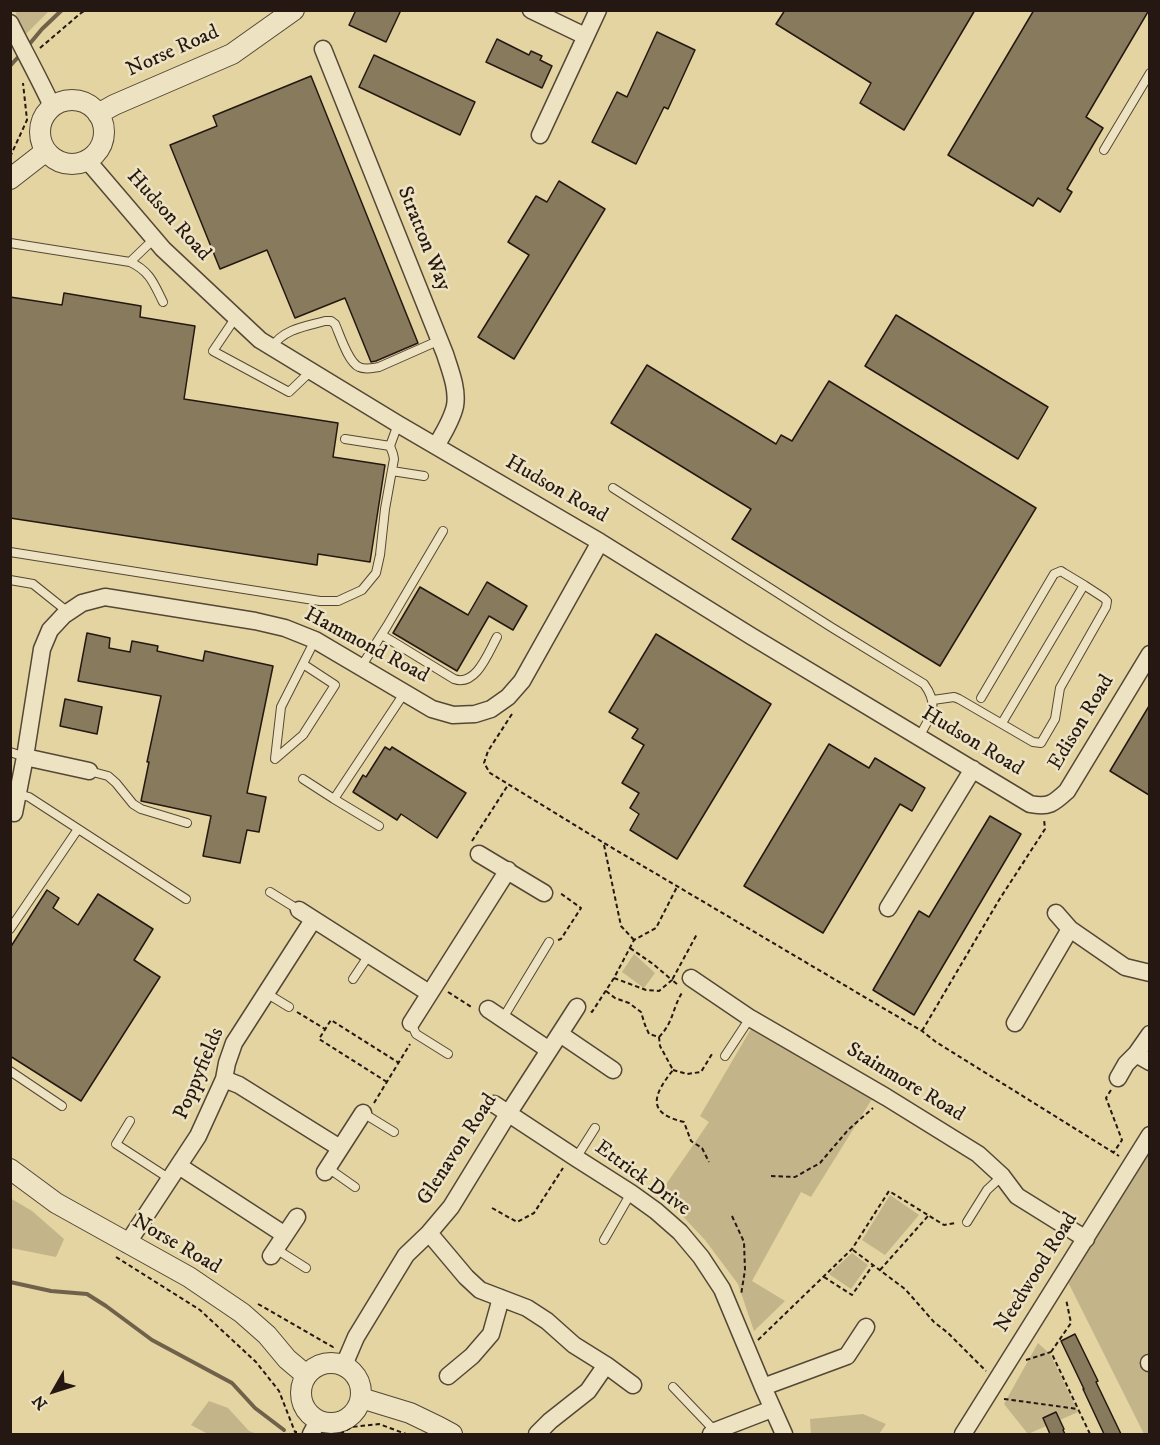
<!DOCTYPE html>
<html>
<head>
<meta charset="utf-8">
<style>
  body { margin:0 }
  #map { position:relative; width:1160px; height:1445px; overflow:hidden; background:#e3d4a1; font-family:"IM FELL DW Pica",serif }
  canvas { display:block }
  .frame { position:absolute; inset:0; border:12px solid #251812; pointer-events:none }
  .north { position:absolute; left:24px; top:1361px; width:60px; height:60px; -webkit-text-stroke:4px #ede3c2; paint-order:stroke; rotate:231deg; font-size:16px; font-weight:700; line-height:24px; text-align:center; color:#251812 }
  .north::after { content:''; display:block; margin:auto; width:21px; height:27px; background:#251812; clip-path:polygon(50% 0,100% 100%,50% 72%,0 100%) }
</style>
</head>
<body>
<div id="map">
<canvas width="1160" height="1445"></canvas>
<div class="frame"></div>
<div class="north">N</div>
</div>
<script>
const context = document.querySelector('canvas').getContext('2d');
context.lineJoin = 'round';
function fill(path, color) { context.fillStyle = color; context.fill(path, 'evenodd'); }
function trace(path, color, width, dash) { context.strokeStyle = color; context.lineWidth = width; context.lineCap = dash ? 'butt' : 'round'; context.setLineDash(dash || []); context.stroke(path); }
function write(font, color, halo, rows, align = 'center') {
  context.font = font + ' "IM FELL DW Pica",serif'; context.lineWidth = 5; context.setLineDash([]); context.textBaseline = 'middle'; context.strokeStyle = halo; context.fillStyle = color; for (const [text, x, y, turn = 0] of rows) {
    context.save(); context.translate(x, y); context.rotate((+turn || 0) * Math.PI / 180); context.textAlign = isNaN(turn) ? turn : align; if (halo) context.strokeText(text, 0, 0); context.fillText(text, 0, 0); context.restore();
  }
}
fill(new Path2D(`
  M15,10L49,11L23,37Z
  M634,954L655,973L644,988L622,972Z
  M751,1029L872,1099L811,1197L801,1192L752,1281L785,1301L754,1331L738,1284L705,1240L677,1210L658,1196L709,1122L700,1116Z
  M1149,1153V1434H1144L1068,1282Z
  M890,1195L919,1215L885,1255L862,1240Z
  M10,1198L32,1211L64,1239L56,1257L11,1248Z
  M852,1253L868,1265L851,1289L829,1274Z
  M1038,1343L1050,1354L1078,1412L1028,1434L1004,1404Z
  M209,1401L228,1408L249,1431L257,1434H208L191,1425Z
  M863,1414L886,1424L879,1434H811L810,1419Z`), '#c3b489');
trace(new Path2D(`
  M27,47L42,29L62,10
  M10,66L20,55
  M10,1282L51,1291L87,1294L106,1306L152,1340L232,1383L255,1408L284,1430`), '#70624a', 4);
const building = new Path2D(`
  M356,10H401L386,42L349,25Z
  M785,10H975L904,130L860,103L871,83L776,24Z
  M1034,10H1149L1086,117L1103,128L1067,189L1072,192L1060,212L1038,198L1033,206L948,155Z
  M657,32L695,50L668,109L664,107L636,164L592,142L617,92L627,97Z
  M497,39L529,55L531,51L542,56L540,60L552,66L542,88L486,62Z
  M374,55L475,102L460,135L359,87Z
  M311,76L418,343L376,361L371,362L345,298L295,318L267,250L220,269L170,145L217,126L213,116Z
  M559,181L605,209L514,359L478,337L529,255L508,242L536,196L547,202Z
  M64,293L141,306L140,317L195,326L184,399L338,423L333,457L385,465L370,562L318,554L317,565L10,518V297L62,305Z
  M896,315L1048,407L1018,459L865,366Z
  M647,365L776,444L781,435L792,441L829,381L1036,508L940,666L732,539L751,509L611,423Z
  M487,582L527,606L513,630L489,616L457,671L393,633L420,587L468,615Z
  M87,633L110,638L109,648L130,652L132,641L158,646L157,651L203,661L205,651L273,666L247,793L266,797L259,832L247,830L240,863L203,856L211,816L141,801L149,762H147L161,696L78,681Z
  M656,634L771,704L677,859L630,830L639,814L630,808L639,793L622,783L644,745L632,738L638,729L609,712Z
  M65,699L102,707L97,734L60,726Z
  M1149,706V795L1110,771Z
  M829,744L869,768L875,758L925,788L912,811L900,804L823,933L744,886Z
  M385,747L390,750L392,747L466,793L437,838L401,814L397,820L353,792L363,775L366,777Z
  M990,816L1021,834L914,1015L873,990L919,911L929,917Z
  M47,890L59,898L53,908L78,925L98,894L153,929L134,960L160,977L81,1101L10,1056V948Z
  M1075,1334L1098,1381L1096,1382L1121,1434H1104L1083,1389H1084L1061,1341Z
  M1056,1412L1064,1429L1063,1430L1065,1434H1050L1043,1418Z`);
fill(building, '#887a5c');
trace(building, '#251812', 1.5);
const service = new Path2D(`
  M1104,150L1150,73
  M10,243L130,262C150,271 154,284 163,302
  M130,262L154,239
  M236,317L213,351L289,392L311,371
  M272,347C283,329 307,326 325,321H331L335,324C340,335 348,362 359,367C365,370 372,368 379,367L440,340
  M345,439L390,446
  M392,471L424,476
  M613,488L831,627L924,684C940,706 931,715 919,737
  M10,552L320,601H338L362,590L376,573L380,555L385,509L394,459L393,454L390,446L398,424
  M10,580L33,584L68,612
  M382,635L454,679C476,687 488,653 497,637
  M303,664L335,685L303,735L275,759L281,707L315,640
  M361,667L387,626L443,531
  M981,698L1054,574L1061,571L1064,573L1084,585
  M933,700L954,697L959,699L1033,742L1041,743L1055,719L1060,688L1106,607L1107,601L1104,598L1084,585L1002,723
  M10,752L25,757
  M89,771L108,776L116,783L133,804L141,809L187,823
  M303,779L334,799L405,692
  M18,794L29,797L186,899
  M334,799L379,826
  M270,892L299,910
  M10,929L78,829
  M353,979L369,955
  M266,993L289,1007
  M503,1018L549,942
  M411,1023L416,1034L448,1054
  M725,1056L750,1018
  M10,1071L62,1106
  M363,1113L394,1132
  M130,1121L116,1144L170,1179
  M576,1158L595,1128
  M328,1168L355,1187
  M967,1222L987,1190L1002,1176
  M604,1240L631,1193
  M276,1249L306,1268
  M673,1387L715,1431`);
const minor = new Path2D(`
  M531,10L585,36
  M10,23C24,51 39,78 52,106
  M323,49L445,354C450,370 458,389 455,406C452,420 443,434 436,446
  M540,135L598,10
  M87,160L163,249L260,340L398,424L600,542L751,636L1030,804C1049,808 1054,803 1067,791L1150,654
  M89,771L25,757L42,649L50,630L64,615L82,603L105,597L255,621L285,628L315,640L432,709L453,715L475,714L491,709L508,697L522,681L600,542
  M14,813L25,757
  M479,854L544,893
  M888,908L973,769
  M299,910L429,993
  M1056,913L1070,929
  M691,978L750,1018L886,1097L978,1154L1002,1176L1017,1196L1086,1239
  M488,1009L549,1050
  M411,1023L508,870
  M1015,1023L1070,929L1125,967L1150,973
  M560,1034L613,1070
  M1150,1034L1136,1054L1150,1062
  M1118,1078L1126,1064L1136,1054
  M224,1079L239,1085L340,1148
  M494,1104L576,1158L631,1193L656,1211L680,1232L701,1257L722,1289L763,1387L784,1434
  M179,1166L285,1235
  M325,1172L363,1113
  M429,1233L466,1277L480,1290L527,1308L547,1321L574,1345L606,1365L633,1385
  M127,1244L198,1136L224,1079L227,1063L234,1043L313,920
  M271,1256L297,1217
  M1149,1363H1150
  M344,1365L356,1337L406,1255L429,1233L451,1207L508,1114L577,1007
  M448,1376L472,1356L491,1334L501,1298
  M763,1387L847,1356L866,1327
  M311,1434L318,1421
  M537,1434L550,1421L588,1391L606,1365
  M711,1434L715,1431L772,1409
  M963,1434L1150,1135`);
const tertiary = new Path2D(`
  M40 132a32 32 0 1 1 64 0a32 32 0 1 1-64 0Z
  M98,114L114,105L232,54L294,10
  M10,179L46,151
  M10,1169L56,1203L189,1277L242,1313L267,1335L287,1359L306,1375
  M301 1393a30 30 0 1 1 60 0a30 30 0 1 1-60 0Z
  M361,1398L410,1413L439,1427L452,1434`);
trace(service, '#544736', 10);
trace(minor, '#544736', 19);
trace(tertiary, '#544736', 22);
trace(new Path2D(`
  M40,48L81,13L86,10
  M10,157L27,120L23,83
  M512,714L488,751L484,763L490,773L604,843L922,1031L936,1042L1119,1156
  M472,841L508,785
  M604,845L621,926L634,940
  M558,940L561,939L581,908L560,893
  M614,978L646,990L659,991L672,980L653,964L630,948
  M677,984L672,980L697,934
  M606,991L615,998L629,1003L641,1012L645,1025L649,1034L659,1037L660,1046L673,1070C654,1094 645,1113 684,1122L691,1141L702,1148L709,1162
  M448,992L473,1008
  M591,1011L592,1012L614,978L634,940L656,928L677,887
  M297,1012L325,1029
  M922,1031L999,900L1045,829L1044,819
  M659,1037C674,1022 672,1008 683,991
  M673,1070L687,1074L701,1072L712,1054L714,1055
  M387,1082L319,1039L331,1020L399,1063
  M1111,1090L1106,1098L1122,1140L1114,1152
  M374,1103L410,1044
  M771,1176L795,1177L820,1163L848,1130L873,1108
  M492,1208L517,1222L534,1213L563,1168
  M732,1216L744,1242L745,1270L741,1295
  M853,1250L905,1289L934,1322L948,1333L986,1371
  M116,1257L200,1310L256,1362L279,1391L295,1432H297
  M880,1270L928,1216
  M824,1277L852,1295L873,1265
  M258,1304L333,1347L336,1345
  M758,1340L852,1249L889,1191L944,1225L956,1223
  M1051,1352L1071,1323L1066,1299
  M1026,1360L1051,1352L1090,1434
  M1004,1399L1078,1409
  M340,1434L352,1427L379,1424L406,1434
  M1149,1434L1150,1428`), '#251812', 2, [4.5, 3]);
trace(service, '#ede3c2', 8);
trace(minor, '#ede3c2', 16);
trace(tertiary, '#ede3c2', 20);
write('21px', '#251812', '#ede3c2', [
  ["Norse Road",173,52,-24],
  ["Hudson Road",168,216,48],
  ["Stratton Way",423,239,68],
  ["Hudson Road",556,490,30],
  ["Hammond Road",366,646,28],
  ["Edison Road",1082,723,-59],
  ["Hudson Road",972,742,31],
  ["Poppyfields",200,1074,-67],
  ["Stainmore Road",905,1083,31],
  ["Glenavon Road",458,1150,-57],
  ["Ettrick Drive",642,1179,36],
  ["Norse Road",176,1245,30],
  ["Needwood Road",1037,1273,-58]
]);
</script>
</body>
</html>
